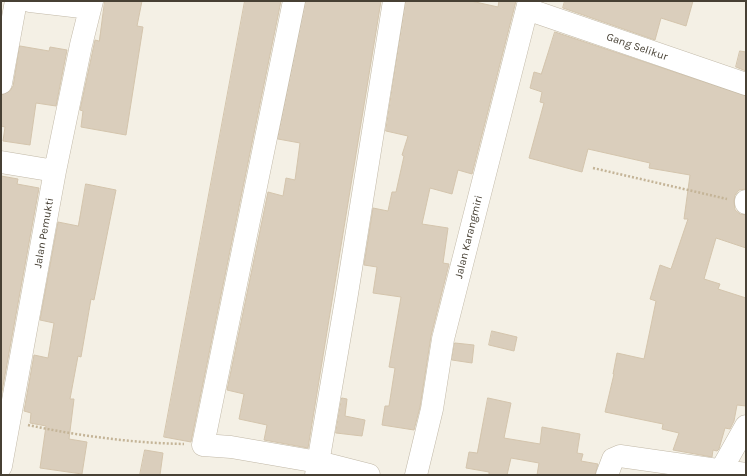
<!DOCTYPE html>
<html>
<head>
<meta charset="utf-8">
<style>
  body { margin:0 }
  #map { position:relative; width:747px; height:476px; overflow:hidden; background:#f4f0e5; font-family:Karla,sans-serif }
  canvas { display:block }
  .frame { position:absolute; inset:0; border:2px solid #474034; pointer-events:none }
</style>
</head>
<body>
<div id="map">
<canvas width="747" height="476"></canvas>
<div class="frame"></div>
</div>
<script>
const context = document.querySelector('canvas').getContext('2d');
context.lineJoin = 'round';
function fill(path, color) { context.fillStyle = color; context.fill(path, 'evenodd'); }
function trace(path, color, width, dash) { context.strokeStyle = color; context.lineWidth = width; context.lineCap = dash ? 'butt' : 'round'; context.setLineDash(dash || []); context.stroke(path); }
function write(font, color, halo, rows, align = 'center') {
  context.font = font + ' Karla,sans-serif'; context.lineWidth = 3.5; context.setLineDash([]); context.textBaseline = 'middle'; context.strokeStyle = halo; context.fillStyle = color; for (const [text, x, y, turn = 0] of rows) {
    context.save(); context.translate(x, y); context.rotate((+turn || 0) * Math.PI / 180); context.textAlign = isNaN(turn) ? turn : align; if (halo) context.strokeText(text, 0, 0); context.fillText(text, 0, 0); context.restore();
  }
}
const building = new Path2D(`
  M105,1H142L137,26L143,27L126,135L81,127L83,111L80,110L95,40L99,41Z
  M245,1H281L191,442L164,437Z
  M306,1H381L308,448L264,440L267,425L239,419L244,394L227,390L268,192L283,196L286,178L295,180L300,143L278,139Z
  M406,1H471L498,7L499,1H516L472,174L458,170L452,194L430,188L422,224L448,228L443,263L449,264L431,336L420,407L414,430L382,425L385,406H389L395,368L389,367L401,297L373,293L377,267L364,265L373,208L388,211L392,192H396L404,156L402,155L408,136L386,131Z
  M565,1H693L686,26L661,18L655,40L563,8Z
  M555,32L746,96V189L739,190L735,195L734,201L735,210L740,214L746,215V248L716,238L704,279L720,284L718,289L746,298V406L737,405L734,421L730,429L725,428L719,449L717,451L713,450L712,457L673,450L679,433L662,429L663,424L605,412L614,374H613L617,353L644,359L656,301L650,299L660,265L671,269L688,219H684L690,175L649,168L650,163L588,149L582,172L529,158L544,103L540,102L542,92L530,88L534,72L541,74Z
  M20,46L49,51L50,47L67,50L56,106L36,103L30,145L3,141L5,127L1,126V95L10,91L13,86Z
  M740,51L746,52V71L736,67Z
  M1,176L18,179L17,184L39,188L1,397Z
  M86,184L116,190L94,300L91,299L81,357L78,356L70,399H74L69,439L87,442L82,474L40,468L46,426L30,423L31,413L24,411L34,355L48,358L54,323L40,320L58,222L78,226Z
  M492,331L517,337L514,351L489,345Z
  M455,343L474,345L472,363L452,360Z
  M342,398L347,399L345,416L365,420L362,436L336,433Z
  M488,398L511,403L504,438L540,444L542,427L580,434L577,453L583,454L581,461L598,464L595,475H537L539,463L511,458L507,475H489V472L466,468L469,452L477,453Z
  M145,450L163,453L160,475H140Z`);
fill(building, '#dacebc');
trace(building, '#d3c4ac', 1);
const minor = new Path2D(`
  M30,1L90,8
  M294,1L203,445L231,447L318,462L369,475
  M527,9L746,84
  M1,83L16,1
  M1,162L55,171
  M746,203V201
  M1,466L55,171L81,45L92,1
  M720,472L746,426
  M316,475L346,300L394,1
  M416,475L432,409L443,339L529,1
  M607,475L613,459L620,456L746,474`);
trace(minor, '#c1b8a7', 23);
trace(new Path2D(`
  M593,168L727,199
  M28,425C79,436 133,443 184,444`), '#c4b497', 2.5, [2, 2]);
trace(minor, '#fff', 22);
write('11px', '#474034', '#fff', [
  ["Gang Selikur",637,47,19],
  ["Jalan Pemukti",44,233,-80],
  ["Jalan Karangmiri",469,237,-76]
]);
</script>
</body>
</html>
